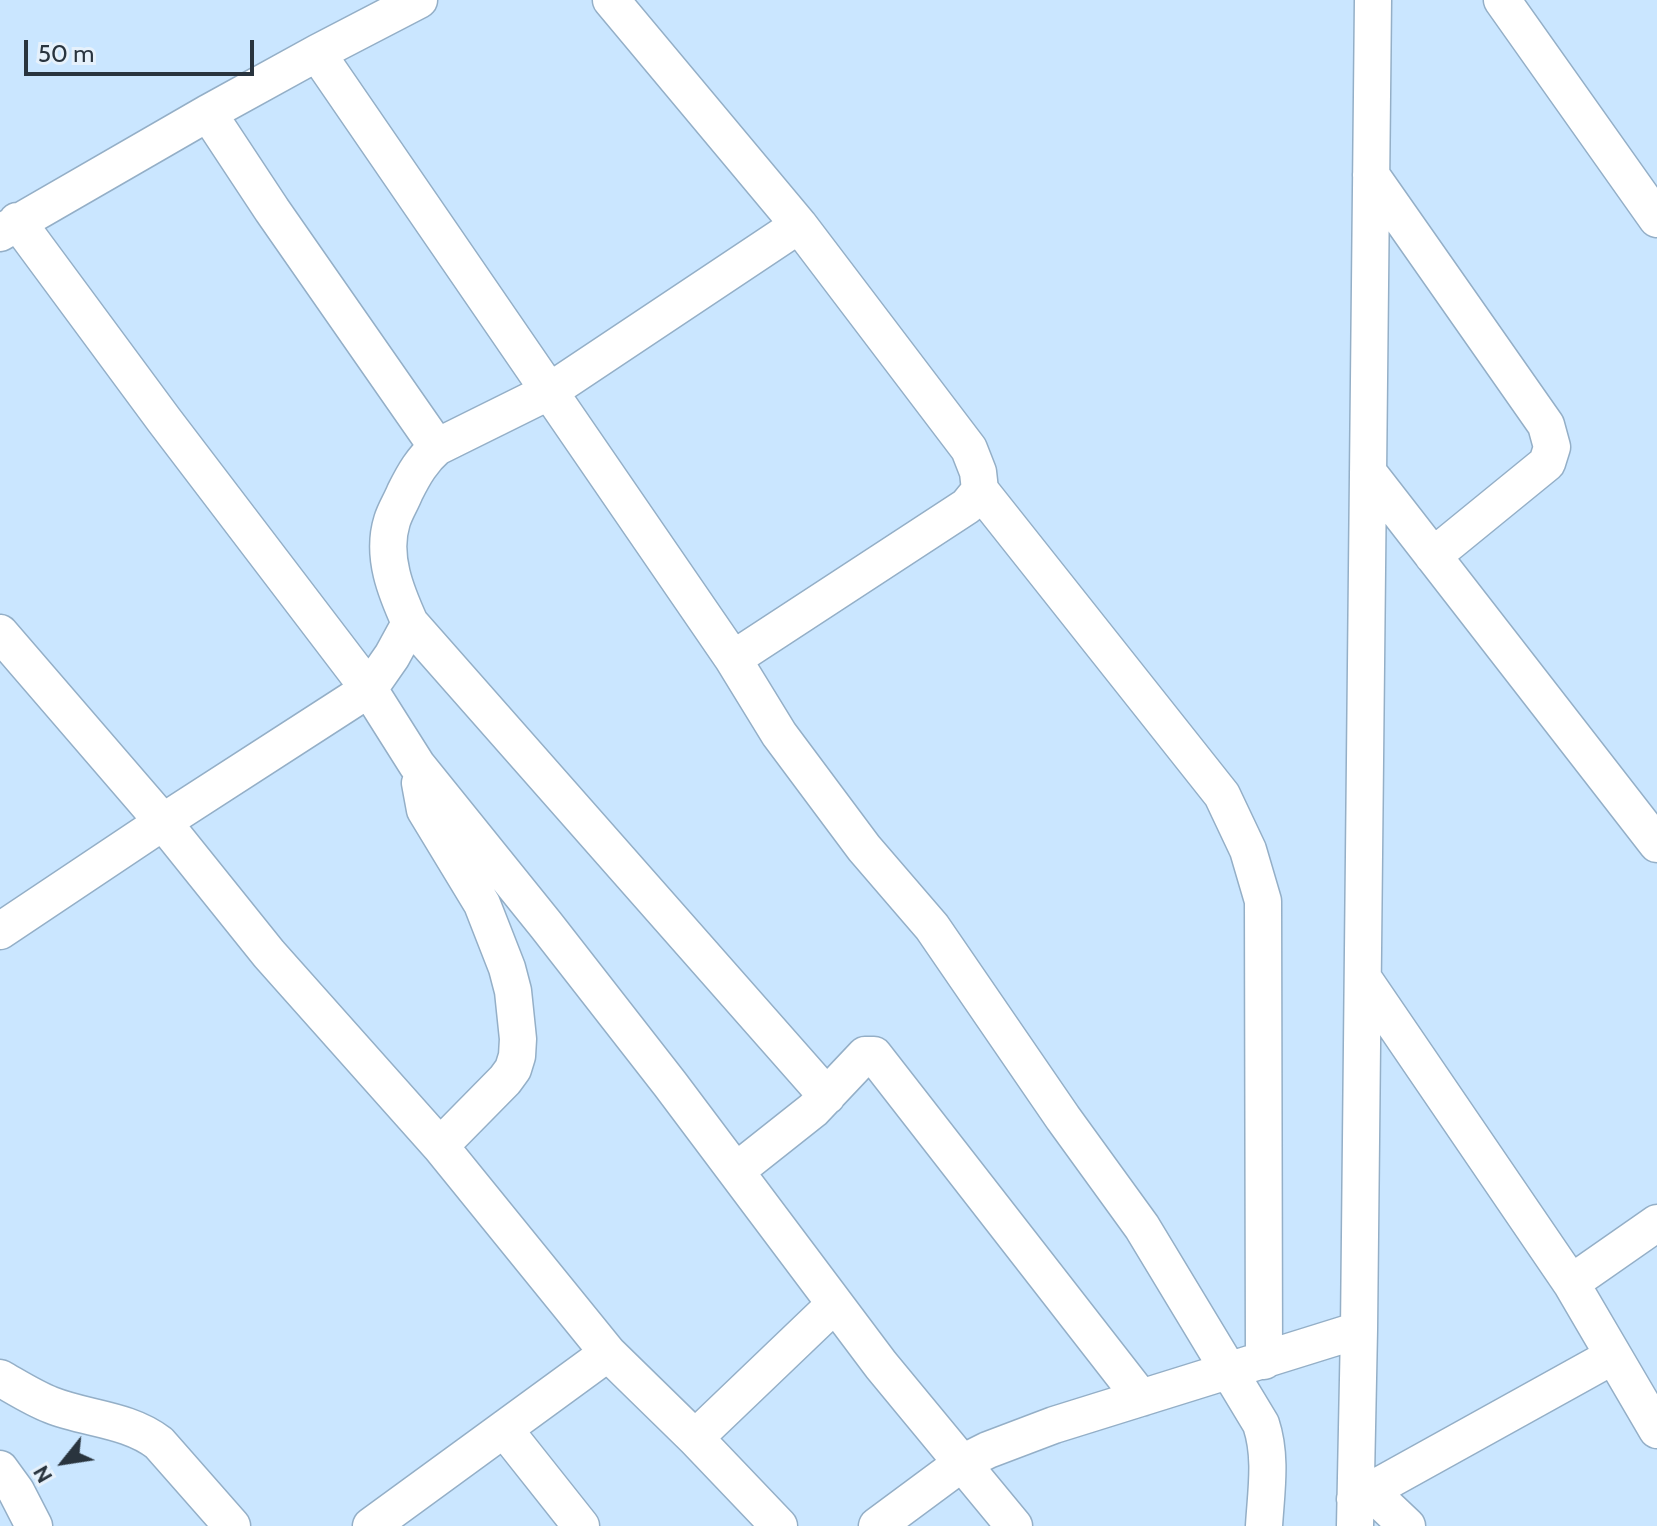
<!DOCTYPE html>
<html>
<head>
<meta charset="utf-8">
<style>
  body { margin:0 }
  #map { position:relative; width:1657px; height:1526px; overflow:hidden; background:#cae6ff; font-family:Cabin,sans-serif }
  canvas { display:block }
  .north { position:absolute; left:24px; top:1422px; width:80px; height:80px; -webkit-text-stroke:6px #e6f1fb; paint-order:stroke; rotate:240deg; font-size:22px; font-weight:700; line-height:32px; text-align:center; color:#29343e }
  .north::after { content:''; display:block; margin:auto; width:28px; height:36px; background:#29343e; clip-path:polygon(50% 0,100% 100%,50% 72%,0 100%) }
  .scale { position:absolute; left:24px; top:40px; width:230px; height:36px; box-sizing:border-box; border:4px solid #29343e; border-top:0; padding-left:10px; font-size:24px; line-height:28px; white-space:nowrap; color:#29343e; -webkit-text-stroke:6px #e6f1fb; paint-order:stroke }
</style>
</head>
<body>
<div id="map">
<canvas width="1657" height="1526"></canvas>
<div class="north">N</div>
<div class="scale">50 m</div>
</div>
<script>
const context = document.querySelector('canvas').getContext('2d');
context.lineJoin = 'round';
function trace(path, color, width, dash) { context.strokeStyle = color; context.lineWidth = width; context.lineCap = dash ? 'butt' : 'round'; context.setLineDash(dash || []); context.stroke(path); }
const minor = new Path2D(`
  M1502,0L1657,219
  M317,53L733,659L967,506L980,490L978,472L969,449L799,225L611,0
  M208,113L272,210L437,447
  M1371,175L1546,425L1552,447L1547,463L1433,556
  M17,221L164,420L369,689L417,765L546,925L670,1084L881,1365L1014,1526
  M0,233L208,113L317,53L419,0
  M1368,472L1657,844
  M980,490L1222,795L1248,850L1263,901L1264,1361
  M410,623L827,1096
  M0,633L163,822L269,954L440,1146L608,1353L695,1438L779,1526
  M733,659L779,734L864,848L932,927L1063,1118L1142,1227L1261,1424C1272,1457 1266,1492 1264,1526
  M420,783L425,810L482,904L507,968L513,991L518,1039L517,1056L513,1069L505,1080L440,1146
  M0,931L163,822L369,689L392,656L410,623C396,592 381,556 392,521C395,511 401,502 405,492C414,474 422,460 437,447L550,391L799,225
  M1363,978L1571,1283L1657,1430
  M736,1171L813,1110L865,1055H874L1141,1398
  M1571,1283L1657,1223
  M0,1378C16,1387 33,1398 51,1405C86,1419 128,1419 159,1443L232,1526
  M504,1429L581,1526
  M695,1438L835,1304
  M0,1469L16,1491L34,1526
  M1370,1491L1407,1526
  M1355,1499L1613,1356
  M371,1526L608,1353
  M877,1526L962,1463L988,1450L1054,1425L1359,1330
  M1355,1526L1359,1330L1373,0`);
trace(minor, '#94afc7', 39);
trace(minor, '#fff', 36);
</script>
</body>
</html>
